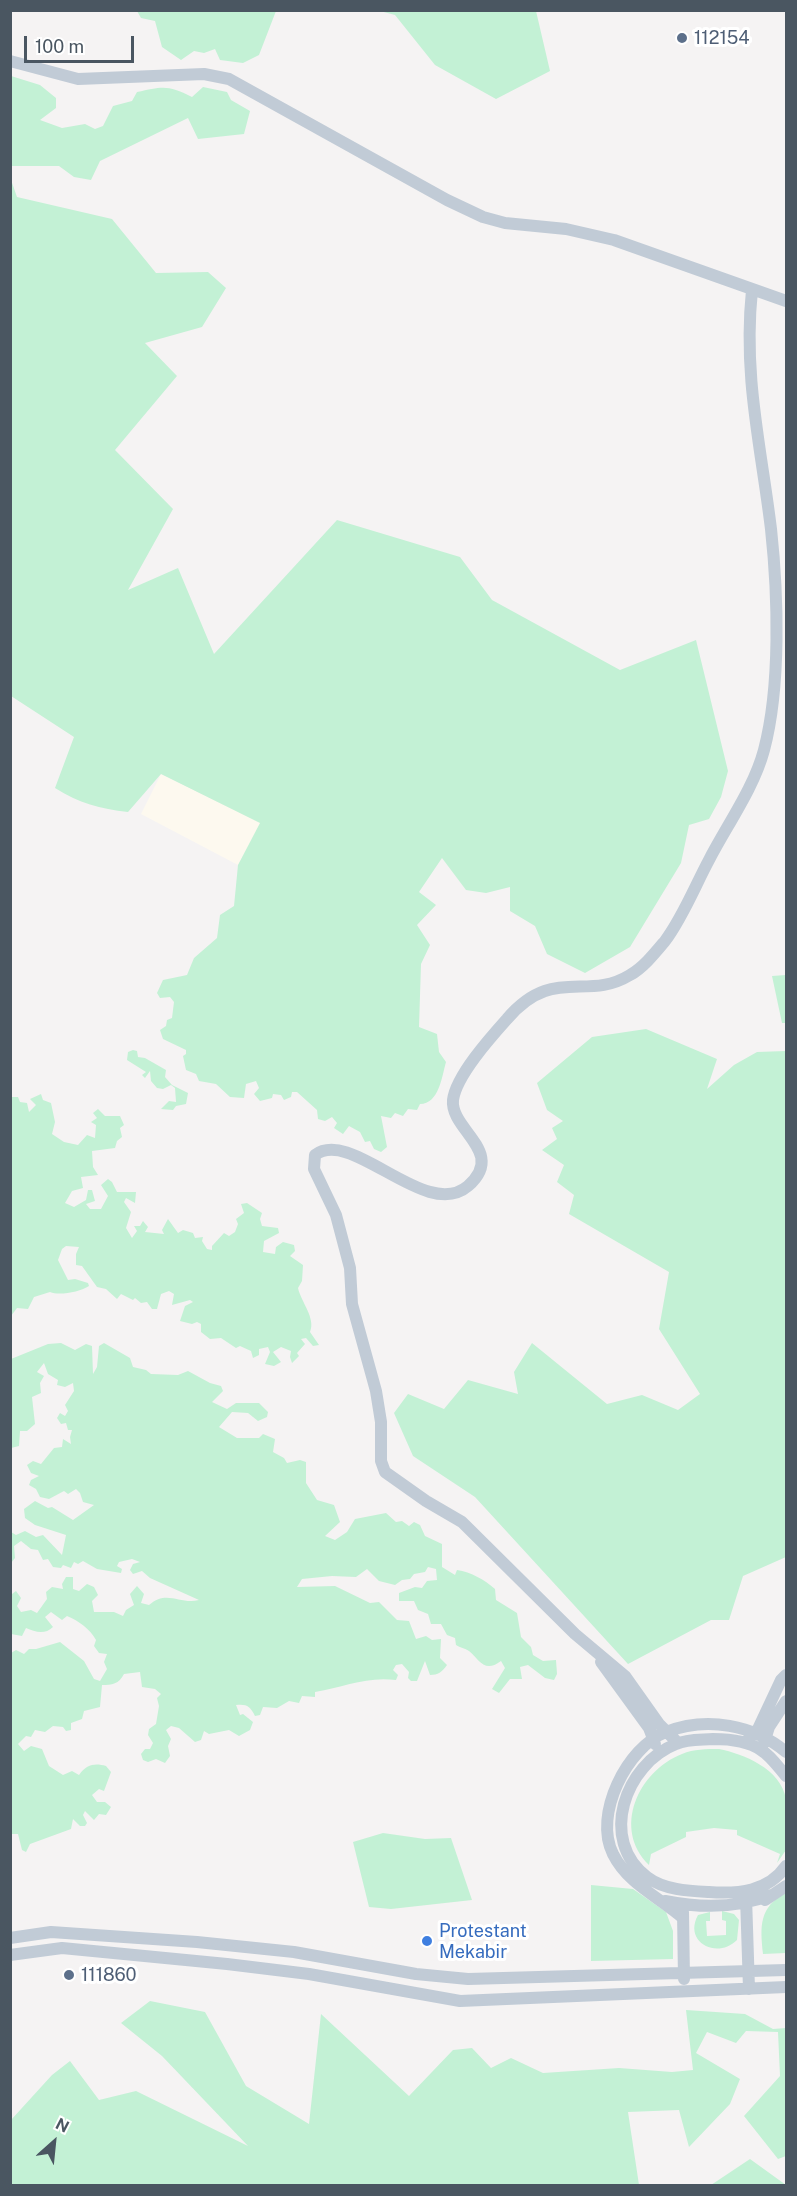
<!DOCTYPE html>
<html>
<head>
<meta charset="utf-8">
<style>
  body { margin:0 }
  #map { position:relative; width:797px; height:2196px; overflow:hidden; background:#f5f3f3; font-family:"Public Sans",sans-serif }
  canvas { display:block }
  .frame { position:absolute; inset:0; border:12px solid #4a5661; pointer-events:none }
  .north { position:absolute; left:24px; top:2112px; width:60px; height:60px; -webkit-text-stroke:4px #fff; paint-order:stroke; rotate:27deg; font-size:16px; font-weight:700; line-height:24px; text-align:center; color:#4a5661 }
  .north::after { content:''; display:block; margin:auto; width:21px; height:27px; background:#4a5661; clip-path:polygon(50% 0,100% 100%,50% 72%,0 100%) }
  .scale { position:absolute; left:24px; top:36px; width:110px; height:27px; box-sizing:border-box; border:3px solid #4a5661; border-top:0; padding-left:8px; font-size:18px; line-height:21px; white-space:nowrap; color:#4a5661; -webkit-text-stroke:4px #fff; paint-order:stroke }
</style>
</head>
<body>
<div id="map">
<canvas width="797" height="2196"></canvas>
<div class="frame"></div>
<div class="north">N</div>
<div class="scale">100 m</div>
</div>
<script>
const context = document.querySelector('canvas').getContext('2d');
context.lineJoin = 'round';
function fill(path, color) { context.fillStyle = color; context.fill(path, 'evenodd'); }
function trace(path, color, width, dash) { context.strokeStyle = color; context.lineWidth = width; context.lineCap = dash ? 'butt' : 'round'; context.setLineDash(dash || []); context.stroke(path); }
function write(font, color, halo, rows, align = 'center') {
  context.font = font + ' "Public Sans",sans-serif'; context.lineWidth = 6; context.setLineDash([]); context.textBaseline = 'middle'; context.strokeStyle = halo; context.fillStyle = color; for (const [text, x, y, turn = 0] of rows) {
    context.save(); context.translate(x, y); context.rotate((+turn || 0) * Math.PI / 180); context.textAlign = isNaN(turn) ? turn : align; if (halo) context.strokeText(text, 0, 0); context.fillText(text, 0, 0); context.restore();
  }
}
fill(new Path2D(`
  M161,774L261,823L238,865L141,814Z`), '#fdf9ef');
fill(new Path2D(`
  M137,11H276L259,55L243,63L220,60L215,49L204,53L194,51L181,60L162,47L155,21L141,18Z
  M380,11H536L550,71L496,99L435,65L395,15Z
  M11,76L40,85L56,98V108L40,120L62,128L85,124L95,129L103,126L113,106L132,101L137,92C163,86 169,85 192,97L203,87L227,92L231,100L250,111L244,134L198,139L188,118L100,161L91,180L74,177L59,166H11Z
  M10,177L17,197L112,219L156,273L208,272L226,288L202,327L145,343L177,376L115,450L173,509L128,590L178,568L214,654L337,520L460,557L492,600L620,670L696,640L728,771L721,797L709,819L689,825L681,863L630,947L585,973L547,954L535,926L510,911V887L486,893L466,890L442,858L419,892L436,905L417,925L430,945L421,964L419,1027L437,1034L439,1052L446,1062C442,1076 439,1104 420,1104L417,1110L408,1109L403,1116L395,1113L391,1118L381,1116L387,1147L381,1152L374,1149L370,1141L365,1142L360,1132L349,1126L343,1134L334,1128L337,1123L332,1117L325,1121L318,1119L317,1110L297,1092H292L291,1097L284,1100L281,1095L273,1094L272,1098L260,1101L254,1094L259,1088L256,1081L246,1084L244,1098L230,1097L216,1084L199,1081L196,1074L186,1070L183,1056L186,1054V1050L163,1039L160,1030L166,1026L167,1020L172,1018L174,1002L170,997L160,998L157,993L163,980L187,975L194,958L217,938L220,915L234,906L238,865L260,823L161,774L128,812C100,809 79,803 55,788L74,737L11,696Z
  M786,975V1023H782L772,976Z
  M646,1029L717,1059L707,1089L734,1065L757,1052L786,1051V1557L743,1576L729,1620H711L628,1664L475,1497L413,1456L394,1413L408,1394L444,1409L468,1380L518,1394L514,1372L532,1343L607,1404L642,1395L678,1410L700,1394L659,1329L669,1272L569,1214L574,1195L557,1182L564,1165L542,1150L557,1139L552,1128L563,1121L547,1110L537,1083L592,1037Z
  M133,1050L137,1051L138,1057L145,1058L166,1070L165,1077L172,1085L188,1093L186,1104L176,1106L173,1110L161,1109L169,1101L176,1102L175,1088L171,1085L163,1089L157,1088L151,1081L150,1071L145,1078L142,1075L146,1072L127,1060L128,1052Z
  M41,1094L43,1100L51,1103L55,1122L52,1134L64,1142L78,1145L87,1135L95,1138L96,1125L91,1122L97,1118L93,1113L98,1109L105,1116H120L124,1125L120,1128L122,1137L117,1141L115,1148L92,1151L93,1167L98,1175L81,1177L83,1188L72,1191L65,1203L74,1207L86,1200L88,1190H92L95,1201L86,1204L90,1209H101L108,1196L101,1185L108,1179L112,1182L117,1192H136L135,1203L126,1198L124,1202L131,1212L126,1228L132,1238L137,1231L134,1226H140L143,1221L148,1227L145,1232L164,1234L162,1230L168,1219L178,1233L183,1230L193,1233L195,1238L203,1237L202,1241L207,1249L212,1250V1246L224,1233L229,1236L235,1232L238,1224L236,1219L244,1213L241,1204L247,1203L262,1213L260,1219L262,1226L278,1228L279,1233L264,1241L263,1252L275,1254L276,1247L283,1242L294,1245L295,1251L290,1256L303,1265L302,1281L298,1288C301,1302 316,1318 310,1332L319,1345L313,1346L306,1338L301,1339L305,1344L297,1353L299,1356L292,1363L290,1357L291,1351L281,1347L273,1352L281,1362L274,1366L265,1364L270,1352L268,1347L259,1349V1355L253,1358L251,1351L240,1346L236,1348L221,1338L210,1339L201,1332V1324L197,1322L192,1324L180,1321L185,1306L193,1302L190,1300L172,1305L174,1294L169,1291L161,1294L157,1309H152L147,1302L141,1303L135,1298L133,1300L121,1294L117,1299L106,1289L97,1287L82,1266L76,1265V1254L79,1247L66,1246L62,1249L58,1260L68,1280L75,1279L88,1283L89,1286C80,1292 59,1296 50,1292L34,1297L28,1309L17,1308L11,1316V1097H18L20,1102L27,1103L29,1112L36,1105L30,1099Z
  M61,1343L75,1350L86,1344L92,1346L93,1374L97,1367L99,1346L104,1343L130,1358L133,1367L146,1370L151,1374L178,1375L188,1371L210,1383L221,1386L223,1391L212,1402L227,1409L236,1403H259L268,1412L267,1417L258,1421L248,1413L232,1412L219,1427L237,1438H259L263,1434L275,1439L273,1452L284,1458L287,1463L300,1460L306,1462V1483L317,1500L334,1505L340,1522L325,1536L335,1540L347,1532L355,1519L386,1513L396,1522L402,1521L409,1526L414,1522L420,1525L425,1536L442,1544V1567L455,1575L457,1570C471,1572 485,1580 495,1589L496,1600L517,1613L521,1637L531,1647L533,1655L543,1661L556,1660L557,1674L554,1680L545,1678L528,1665L520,1667L522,1679H510L499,1693L492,1689L505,1668L501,1661C484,1674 479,1659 469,1651C465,1648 460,1648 456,1645L455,1638L447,1635L441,1624H431L428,1614L418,1610L414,1601H399V1593L415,1587L422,1588L427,1581L437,1580L436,1569L428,1567L425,1572L414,1574L410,1579L402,1580L395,1585L379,1581L367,1569L356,1577L332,1576L302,1579L297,1587L335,1586L370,1603L379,1602L397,1620L409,1621L416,1639L426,1636L432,1640L441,1639L440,1658L447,1665C442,1672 438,1675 430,1675L425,1661L417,1681H411L408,1678L409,1672L402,1664L396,1665L393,1670L398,1675L396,1680C367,1676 344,1687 315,1692V1697L302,1696L299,1703L289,1701L277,1708L263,1707L260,1715L255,1716C250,1706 247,1704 236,1705L240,1715L243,1714L253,1722L250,1730L239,1736L229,1730L209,1734L204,1731L201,1740L195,1742L179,1728L171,1726L166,1730L171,1739L168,1746L170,1756L165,1763L156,1759L148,1762L143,1760L141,1754L145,1749H150L153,1743L148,1735L149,1729L156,1724L159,1706L157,1698L161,1694L155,1689L142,1687L140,1672L124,1674C119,1684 112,1685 102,1685L100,1707L84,1711L82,1719L71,1723V1730L66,1731L63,1727L53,1726L45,1732L35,1730L31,1737L26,1736L18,1744L24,1751L31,1746L42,1749L49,1766L63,1775L72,1771L79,1775C87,1764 95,1763 106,1766L111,1772L104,1791L99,1789L92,1795L97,1802H105L111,1807L106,1815L99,1814L94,1820L85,1811L83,1815L87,1823L85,1826H80L73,1819L71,1829L30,1844L26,1852L22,1850L18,1834H11V1653L16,1650L24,1654L29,1649H36L60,1642L84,1661L94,1679L100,1681L107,1669L104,1662L107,1654L99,1653L94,1646L96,1640C90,1629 79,1621 67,1616L62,1620L51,1612L45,1617L53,1627C45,1635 35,1632 26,1628L22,1636L11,1634L12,1594L16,1591L21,1598L17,1606L21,1612L31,1610L37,1613L47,1599L46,1592L52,1587L63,1589L62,1584L66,1577H73V1589L79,1591L87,1584L94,1587L98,1595L92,1601L94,1612H114L123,1616L126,1610L134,1605L130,1594L137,1586L144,1594L141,1603L149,1605C167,1589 180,1605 199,1600L150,1578L142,1571L133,1574L130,1570L133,1564L140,1562L132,1559L119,1562L117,1566L122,1569L121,1573L97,1569L83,1561L78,1564L74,1562L71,1568L63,1565L61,1568L53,1567L48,1559L43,1560L38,1550L31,1549L21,1541L14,1546L15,1558L11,1563V1532L16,1535L25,1531L36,1537L43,1535L62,1555L66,1535L35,1525L25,1518L24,1509L35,1501L48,1508L52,1507L73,1520L94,1505L83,1502L80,1493L76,1489L68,1494L64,1491L49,1499L40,1497L36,1489L29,1485L31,1480L39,1476L31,1473L27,1465L33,1461L41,1464L54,1448L62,1447L63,1439L71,1444L70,1437L72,1430H68L66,1423L61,1424L57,1418L60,1413L65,1416L68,1411L65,1405L74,1391L73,1383L65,1387L57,1385L58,1380L48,1374L44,1363L37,1372L44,1376L40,1383L41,1393L32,1397L35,1424L27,1431H20L19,1446L11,1448V1359L48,1344Z
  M719,1749C744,1754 781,1769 786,1799C790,1814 786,1834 786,1850L777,1863L780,1854L737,1835V1830L714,1828L686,1832V1837L651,1854L649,1865C612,1829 638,1771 682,1754C694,1749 706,1749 719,1749Z
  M383,1833L425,1839L451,1838L472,1900L391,1909L369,1907L353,1842Z
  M591,1885L633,1889L666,1912L673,1931V1959L591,1961Z
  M786,1892V1953L763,1954C760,1925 759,1908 786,1892Z
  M722,1911L734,1914L739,1920L737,1940C717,1960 683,1942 698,1915L710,1912V1921H706L707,1936L726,1935V1921L722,1920Z
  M150,2001L205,2012L246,2086L309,2124L321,2014L409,2096L453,2050L472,2048L491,2068L511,2058L543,2073L619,2068L672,2072L693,2070L686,2010L745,2014L773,2029L786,2028V2156L778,2159L744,2116L780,2076L778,2032L746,2031L736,2043L707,2032L696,2053L740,2079L730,2104L689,2147L679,2110L628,2112L639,2185H11V2120L52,2075L70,2061L99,2100L136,2091L248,2146L162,2056L121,2023Z
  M750,2159L786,2185H711Z`), '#c3f1d5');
trace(new Path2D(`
  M10,61L78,79L204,74L229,79L447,200L483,217L505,223L566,229L614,240L786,301
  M601,1662L649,1728L655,1744
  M749,1738L758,1729L781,1680L786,1675
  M678,1743L659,1724L625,1676L575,1634L462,1522L426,1501L385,1472L381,1461V1422L376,1391L352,1304L350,1268L336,1215L314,1169L315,1155C352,1127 426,1222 468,1186C507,1152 450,1130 453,1100C456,1076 490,1038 507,1019C553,965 586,1002 630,975C643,968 655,953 665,941C683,917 695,886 709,860C727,825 754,788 764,750C781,686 778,594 771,529C761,446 743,376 752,290
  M764,1743L769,1727L786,1701
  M786,1776C779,1768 771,1756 761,1750C748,1741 728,1739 713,1739C701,1740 687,1739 676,1744C625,1764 598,1840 647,1877C664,1890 689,1891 709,1892C738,1894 768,1892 786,1866
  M746,1897L749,1989
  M765,1900L786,1886
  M665,1901C700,1908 738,1908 771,1895
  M683,1912L684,1979
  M683,1918C659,1897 628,1884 613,1854C593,1815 627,1747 666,1732C707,1716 754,1725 786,1752
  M10,1938L51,1932L197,1942L294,1952L416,1974L468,1979L786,1970
  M10,1955L62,1948L227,1964L309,1974L460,2001L786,1987`), '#c1cbd6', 12);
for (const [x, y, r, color] of [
  [682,38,6,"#5c6f8a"],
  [427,1941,6,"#3f7fe0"],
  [69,1975,6,"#5c6f8a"]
]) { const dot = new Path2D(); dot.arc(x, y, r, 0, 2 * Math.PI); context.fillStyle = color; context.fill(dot); trace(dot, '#fff', 2); }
write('18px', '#4e5e75', '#fff', [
  ["112154",694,38],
  ["111860",81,1975]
], 'left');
write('18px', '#366cbe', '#fff', [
  ["Protestant",439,1931],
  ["Mekabir",439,1952]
], 'left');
</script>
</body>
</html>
